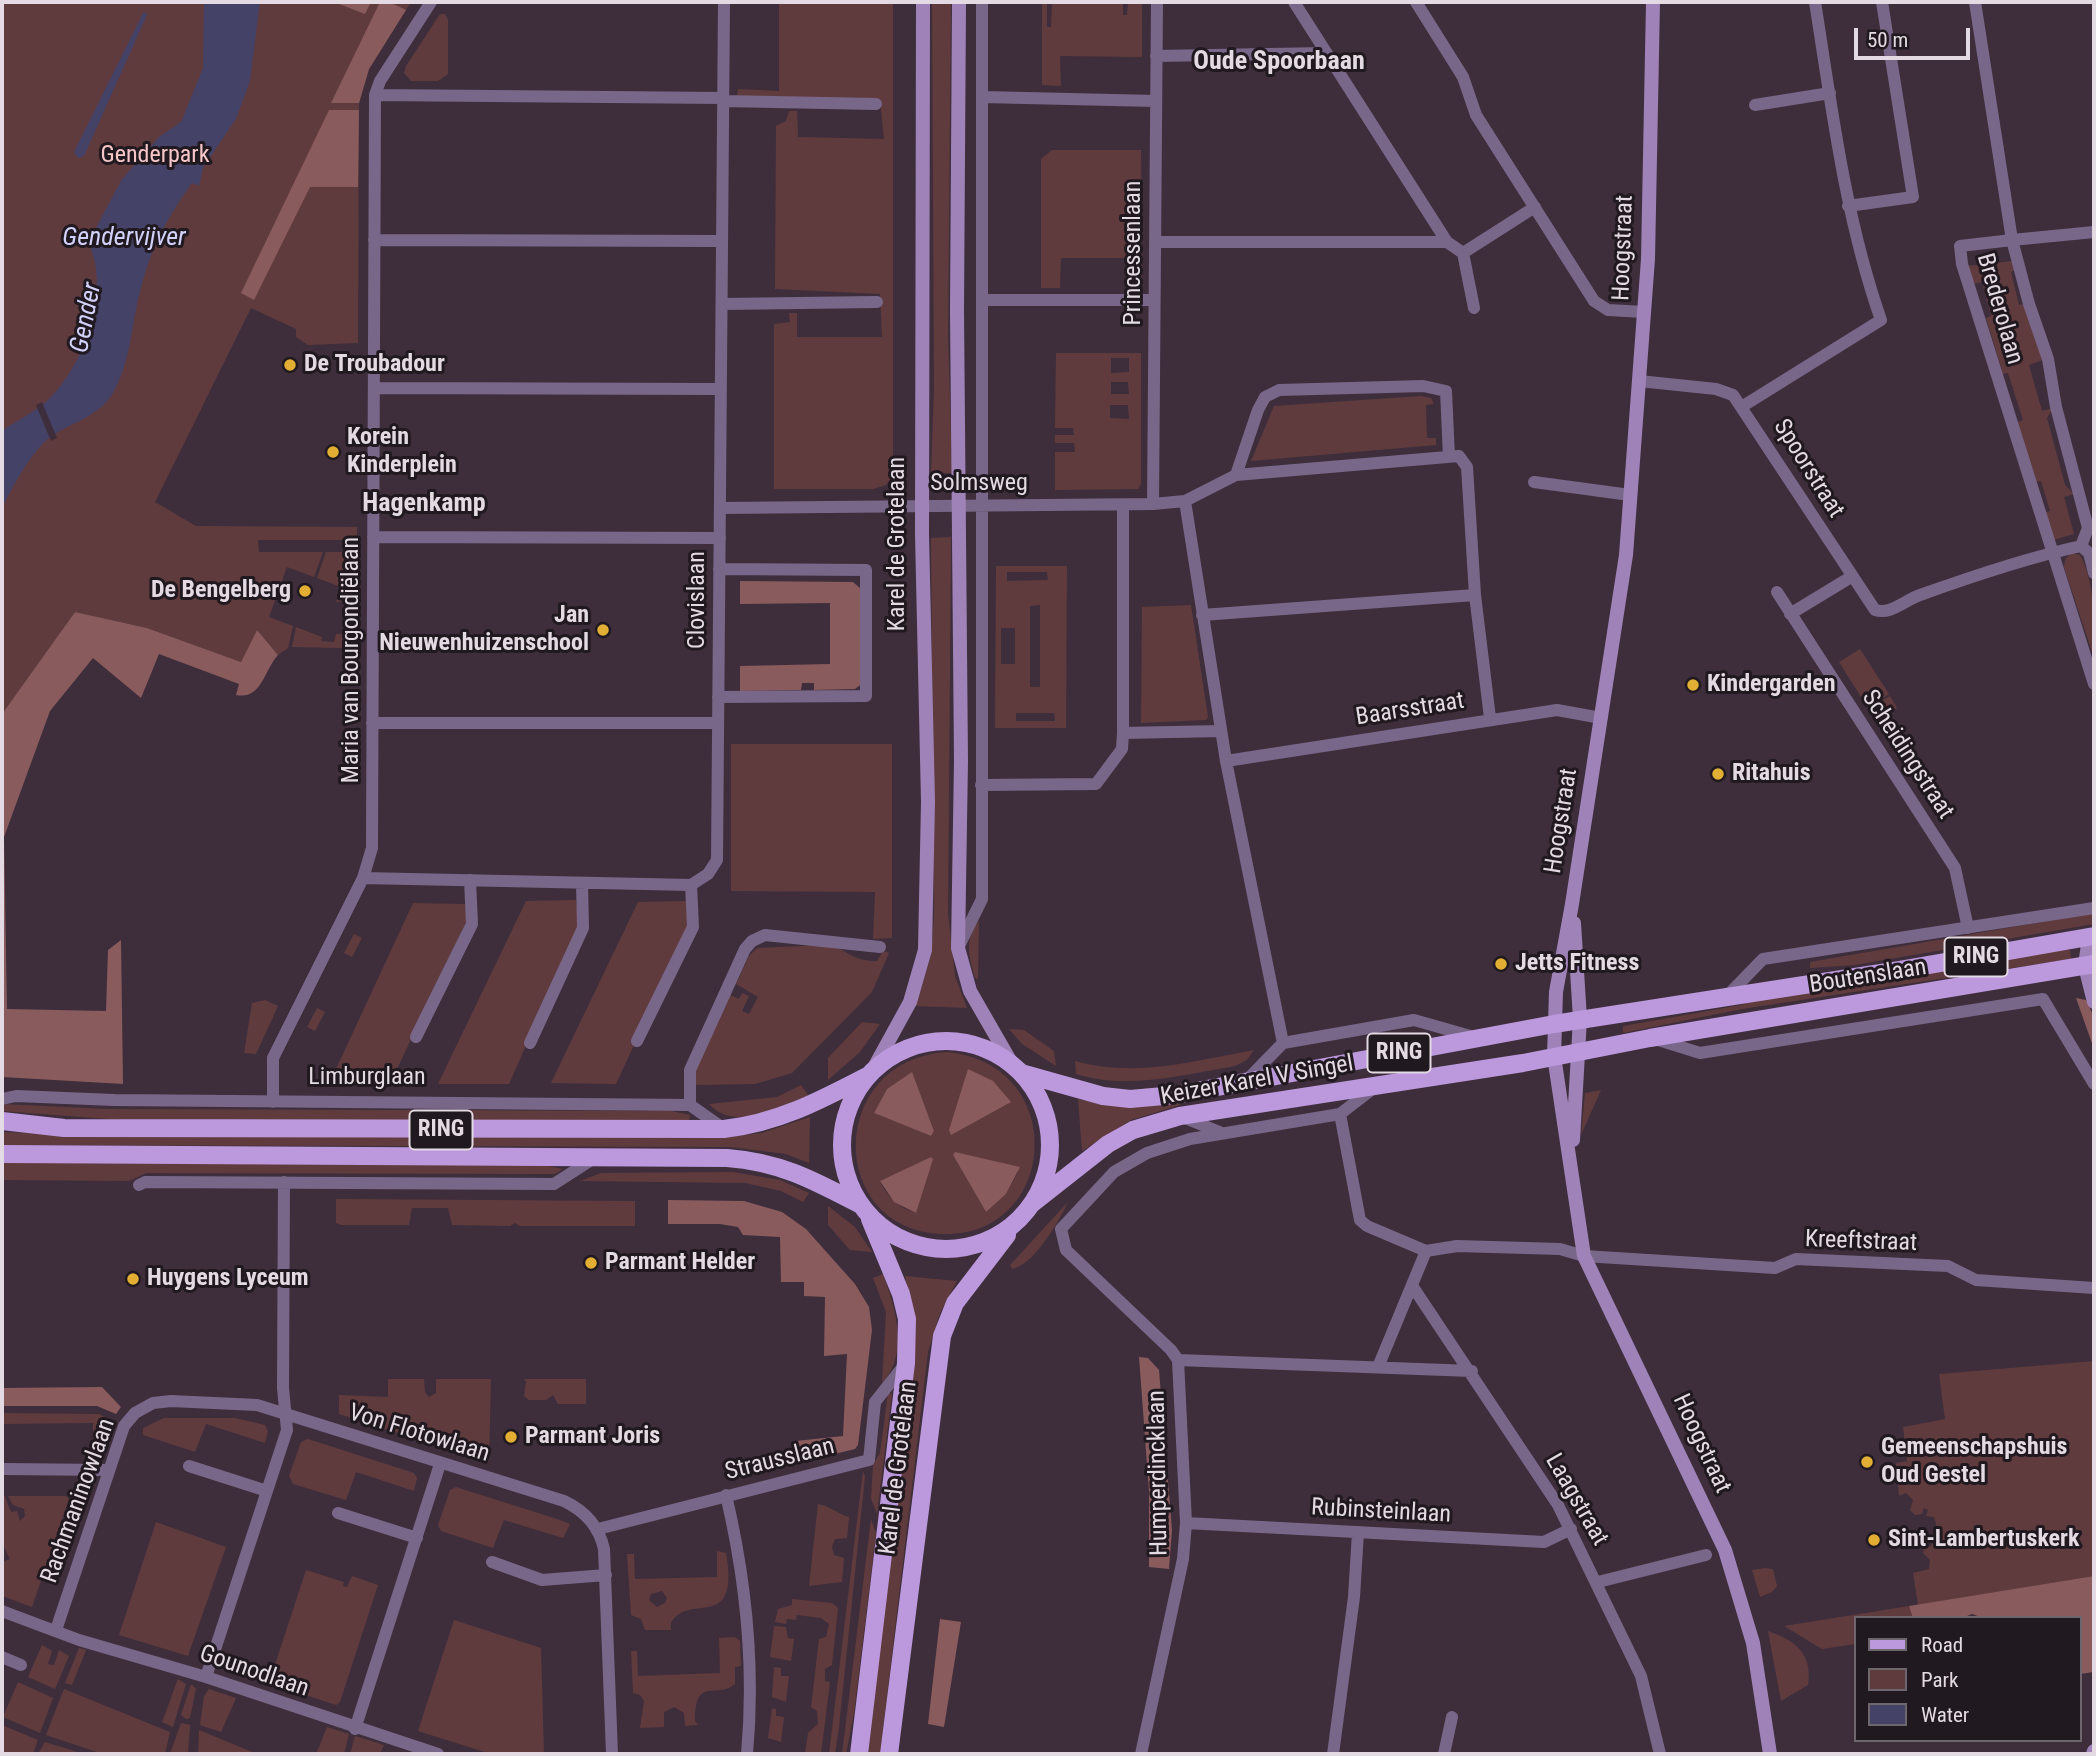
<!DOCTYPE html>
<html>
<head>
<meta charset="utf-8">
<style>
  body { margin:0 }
  #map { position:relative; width:2096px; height:1756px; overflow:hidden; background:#3e2e3c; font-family:"Roboto Condensed",sans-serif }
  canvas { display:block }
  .frame { position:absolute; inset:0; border:4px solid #e4dae3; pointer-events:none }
  .legend { position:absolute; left:1854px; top:1616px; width:228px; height:126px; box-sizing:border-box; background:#20191f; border:2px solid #6e666d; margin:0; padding:9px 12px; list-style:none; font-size:21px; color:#e4dae3 }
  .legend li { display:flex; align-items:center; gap:14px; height:35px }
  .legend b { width:35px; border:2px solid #6e666d }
  .scale { position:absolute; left:1854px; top:28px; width:116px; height:32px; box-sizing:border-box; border:4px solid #e4dae3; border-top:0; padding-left:9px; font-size:21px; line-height:24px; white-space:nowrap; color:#e4dae3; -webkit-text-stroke:5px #20191f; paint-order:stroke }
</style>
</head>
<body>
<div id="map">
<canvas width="2096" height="1756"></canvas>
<div class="frame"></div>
<ul class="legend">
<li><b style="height:9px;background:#bc99dd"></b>Road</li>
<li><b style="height:19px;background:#603b3d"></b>Park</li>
<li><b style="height:19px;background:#444267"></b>Water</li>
</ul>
<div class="scale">50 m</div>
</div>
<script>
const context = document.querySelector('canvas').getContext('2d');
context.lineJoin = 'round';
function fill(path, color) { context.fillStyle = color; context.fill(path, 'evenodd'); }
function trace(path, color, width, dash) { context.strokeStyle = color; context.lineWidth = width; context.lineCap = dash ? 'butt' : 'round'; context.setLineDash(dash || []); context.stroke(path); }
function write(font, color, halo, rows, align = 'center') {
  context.font = font + ' "Roboto Condensed",sans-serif'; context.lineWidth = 6; context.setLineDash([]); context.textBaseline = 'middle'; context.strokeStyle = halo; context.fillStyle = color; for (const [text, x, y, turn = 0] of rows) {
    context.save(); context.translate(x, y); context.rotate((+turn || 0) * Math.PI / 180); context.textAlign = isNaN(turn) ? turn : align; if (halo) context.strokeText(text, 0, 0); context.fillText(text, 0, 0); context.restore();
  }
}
fill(new Path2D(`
  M2,2H411L369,69L359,103L358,343L308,345L296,337V329L251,308L155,502L196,526L357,527V540H258L259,552H323L314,577L287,567L269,617L293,626L288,648L278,655L257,630L241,662L147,628L75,612L2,714Z
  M779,2H893V475L886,485L873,489H774V324L790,322L789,313H797V337H882L880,294L775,289L776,126L786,121L789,111H797L798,137L884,139L880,99L737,96L738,89L779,91Z
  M932,2H951L948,335L952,473H931L934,390Z
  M1042,2H1047V27H1051L1052,2H1123V15H1127L1128,2H1142V57L1060,56L1061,86L1042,85Z
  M440,14H445L448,19V74L438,81H411L404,73L406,66Z
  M1052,150H1141L1142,282L1137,287L1133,288V258H1061L1060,288H1041V159Z
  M2013,261L2015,270L2011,272L2019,305L2024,304L2043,360L2029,365L2042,411L2053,408L2047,418L2065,485L2074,494L2064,497L2074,534L2053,540L2040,514L2050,511L2041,481L2030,483L2012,424L2023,420L2008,373L1998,375L2002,370L1986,318L1991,316L1982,282L1972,284L1967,266Z
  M1056,353H1141V484L1138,489L1055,490V452H1075L1074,443H1055V435H1074L1073,428H1055ZM1111,358H1129V372L1111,373ZM1111,382H1128L1129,394H1111ZM1110,405H1128L1129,419L1110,418Z
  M1421,396L1431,398L1434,404L1426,405L1427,438H1436V445L1251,461L1274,406Z
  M951,537L948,913L955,976L967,1008L916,1006L931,956L934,916L931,538Z
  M326,552H357V616L349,612L344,601L336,602L341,587L317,578Z
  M2071,553L2080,555C2096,584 2094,625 2094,658L2064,567L2065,560Z
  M996,566H1067L1066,728H995ZM1007,572H1047L1048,580L1007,581ZM1040,605V687H1030V606ZM1015,628V664H1001V628ZM1016,713H1054L1055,721H1016Z
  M1191,605L1208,717L1206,720L1141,723L1142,607Z
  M296,627L322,637L321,641L334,642L336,634L357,635L358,643H346L341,648L292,647Z
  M1860,649L1889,694L1868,708L1839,662Z
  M1890,696L1897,708L1876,721L1868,709Z
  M731,744H892V938L873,939L875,892L731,891Z
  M1911,756L1929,785L1922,789L1905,760Z
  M576,900L579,925L509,1084H438L526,901Z
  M686,901L688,928L616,1084L551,1083L638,902Z
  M413,903L465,904L467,920L390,1084H329Z
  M2094,913V924L1855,965L1810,968V962Z
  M979,921L978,979L975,978C969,957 964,939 979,921Z
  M354,934L362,938L352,957L344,953Z
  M827,945C852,951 850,961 877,961L883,951L889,953L872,992L792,1073L755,1084L696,1085L695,1068L730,995L739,999L742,993L749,996L742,1011L749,1014L758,997L736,984L749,956L757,948Z
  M2059,948L2070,950L2071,959L1742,1009L1623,1033V1026L1741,1005L1775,993Z
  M265,1000L278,1006L256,1054L244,1053L252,1003Z
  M317,1008L325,1012L315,1031L307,1027Z
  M862,1022L880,1024L860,1052L828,1080V1058Z
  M1009,1029L1024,1030L1054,1051L1056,1066L1022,1044Z
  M1254,1050L1247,1060L1235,1066C1182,1075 1128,1090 1076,1074L1075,1061C1135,1078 1194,1061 1254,1050Z
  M947,1052C1071,1064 1059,1239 941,1234C826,1229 827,1059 947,1052ZM912,1073L934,1131L931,1136L874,1113L887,1089ZM953,1155L1018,1172L1006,1194L986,1212ZM932,1157L916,1213C899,1208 887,1197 880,1181Z
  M801,1085L808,1095C780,1108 734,1132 709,1104L777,1097Z
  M1601,1090L1581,1135L1585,1093Z
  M1078,1099L1101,1104L1179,1100L1180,1105L1131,1120L1082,1151Z
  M2,1104L106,1109L671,1111L690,1115L689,1121L121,1120L2,1111Z
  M810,1117L809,1163L786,1154L731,1147L2,1145V1132L116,1136L727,1137L762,1133Z
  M2,1163L538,1164L563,1169L555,1174L146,1173L129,1181L2,1180Z
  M733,1172L780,1180L809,1193L803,1202L781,1191L745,1183L580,1181L601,1173Z
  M336,1199L635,1201V1226H520L515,1223L510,1226L452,1225L448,1208H412L409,1225H341L336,1223Z
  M1068,1202C1059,1221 1034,1265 1012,1269L1010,1265Z
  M828,1206L855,1227L872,1252L850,1250L828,1225Z
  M883,1274C895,1308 910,1353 882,1383L886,1312L873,1278Z
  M905,1276L957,1281L940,1313L928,1352L880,1754H868L912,1306Z
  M2094,1361V1576L1918,1605L1913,1573L1929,1569L1930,1560L1923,1553L1924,1547H1930L1939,1534L1934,1517L1926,1516L1928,1510L1924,1508L1922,1514L1915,1515L1910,1510L1913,1500L1906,1493L1899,1496L1896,1463L1907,1461L1903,1427L1945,1419L1939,1374Z
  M388,1379H424L425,1392L429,1397L436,1393V1379H491L489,1462L339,1414V1395L388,1397Z
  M524,1379H586V1404H558L553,1395L546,1400H529L524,1396L526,1382Z
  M888,1393L892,1394L877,1514L871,1499L873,1465L880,1453Z
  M2,1413L99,1414L111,1420L101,1450L93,1452V1423L2,1424Z
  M164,1418H235L265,1425L268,1431L265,1443L206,1424L195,1452L143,1435V1428Z
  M308,1439L414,1473L417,1478L414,1491L356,1472L346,1500L293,1484L289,1476L301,1442Z
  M863,1471L865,1476L839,1727L835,1754H829Z
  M456,1487L560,1520L570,1524L563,1538L504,1520L493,1548L441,1531L438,1525L450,1490Z
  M2,1496H5L11,1512L17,1511L20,1521L25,1516L24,1509L13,1505L8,1496H66L69,1499L32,1607L2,1596V1562L10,1559L2,1543Z
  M818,1504C833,1507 839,1515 849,1517L847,1538L835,1539L832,1547L834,1555L844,1558L842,1582L809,1586Z
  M871,1519L876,1533L854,1713L846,1754H842Z
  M156,1522L226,1547L188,1656L119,1635Z
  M717,1551L726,1553C740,1634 689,1591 671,1623V1630H645L641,1619L631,1615L627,1554H634L635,1579L717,1577ZM662,1591L667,1598L665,1603L657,1607L649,1600L651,1594Z
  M1765,1568L1773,1569L1777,1586L1772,1592L1760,1597L1752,1570Z
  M306,1570L344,1582L343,1586L347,1587L352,1576L378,1585L340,1702L336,1705L269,1683Z
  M792,1599L832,1603L838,1608L832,1665L825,1669V1681L830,1682L821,1754H805L808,1733L818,1724L817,1711L811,1707L819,1639L826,1637L829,1624L821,1618L797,1615L796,1620L787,1619L786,1624L775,1622L778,1609L792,1605Z
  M1909,1606L1913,1618H1856V1644L1822,1649L1784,1626Z
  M454,1620L541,1648L544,1754H491L418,1731Z
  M774,1626L786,1627L788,1638L794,1639L791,1661L770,1657Z
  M1768,1631C1795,1640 1813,1654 1808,1685L1781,1701Z
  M735,1637L740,1641L741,1666L735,1667V1684C716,1700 695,1675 695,1721L698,1725L685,1726L684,1713L674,1707L664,1712V1727L640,1728L644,1701L640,1695L633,1693L631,1651H637L638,1676L720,1673L719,1638Z
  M42,1645L52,1651L48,1664L54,1665L59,1650L69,1656L55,1689L28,1677Z
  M79,1648L86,1650L72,1685L65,1683Z
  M774,1667L781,1668V1676H789L786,1702L772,1697Z
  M178,1679L186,1684L173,1727L162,1722Z
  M18,1682L53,1698L40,1733L3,1717Z
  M191,1684L196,1689L190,1718L186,1719L181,1715Z
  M64,1689L170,1732L165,1754H103L46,1735Z
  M209,1689L236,1698L221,1732L200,1725L204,1696Z
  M772,1708L776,1709V1716L784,1717L781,1742L768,1738Z
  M181,1723L190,1725L188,1754H170Z
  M2,1725L38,1740L33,1754H2Z
  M327,1727L349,1734L344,1754H316Z
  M199,1730L257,1754H198Z
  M355,1736L384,1745L380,1754H350Z
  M45,1742L84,1754H38Z`), '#603b3d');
fill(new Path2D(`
  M334,2H371L365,14Z
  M380,2H389L406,10L369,69L359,103H331Z
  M329,110H359L358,187H310L254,300L241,293Z
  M740,581L853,582L862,590L863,683L855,689L814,690V683H802L801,690L740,691V666L830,664V603L740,604Z
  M75,612L147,628L241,662L257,630L278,655C264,670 262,700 236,695L239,684L159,654L141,698L93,658L50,711L4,837L7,1009L106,1011L108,950L121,940L123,1084L2,1077V714Z
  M2076,998L2086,1000L2094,1017V1049Z
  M968,1069L993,1081L1011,1102L951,1135L949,1130Z
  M912,1072L934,1131L931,1136L874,1113L887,1089Z
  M955,1152L1020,1167L1006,1194L986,1212L953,1155Z
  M931,1157L933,1159L916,1213L894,1202L880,1181Z
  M668,1200L744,1201L782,1212L806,1229L855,1284L869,1307L872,1330L858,1445L855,1449L802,1462L796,1441L843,1436L847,1354L824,1356L825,1297L804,1296V1282H781L780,1237L743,1235L738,1227L720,1224H668Z
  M1139,1357L1148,1358L1159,1370L1172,1530L1169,1569L1149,1567V1491Z
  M102,1387L121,1407L116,1414L97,1406H2V1388Z
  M2094,1576V1672L2080,1674V1618H1983L1972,1614L1962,1618H1913L1909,1606Z
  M940,1619L961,1622L944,1727L928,1724Z`), '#8a5b5d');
fill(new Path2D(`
  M204,2H260L250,81L236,119L203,168L199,186L192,183C167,218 152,245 141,288C131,323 132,358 114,391C101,417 70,422 49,438C33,450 10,490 2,509V431C16,421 34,412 47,401C84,367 112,288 88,243L122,179L159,137L181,122L203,68Z
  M144,11L147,15L84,156L78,158L74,152Z`), '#444267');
fill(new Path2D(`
  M42,402L57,438L51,441L36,405Z`), '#3e2e3c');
trace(new Path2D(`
  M1294,2L1447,242L1463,253L1474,308
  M1416,2L1463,77L1476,115L1594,301L1608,310L1644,312
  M1975,2L2012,240L2094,232
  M1156,56L1326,53
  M375,95L723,98
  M982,97L1156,101
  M723,101L876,104
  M1755,105L1830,93
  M1848,206L1913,197L1882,2
  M374,240L722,241
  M1155,242H1447
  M1463,253L1535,207
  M982,300H1154
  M722,304L877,302
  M1639,381L1716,389L1733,395L1875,610C1891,615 1905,600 1920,595C1973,576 2026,558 2081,546
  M374,388L721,389
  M1743,406L1881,320C1845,217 1832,109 1815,2
  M1236,475L1258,410L1265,397L1279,390L1423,386L1446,391L1449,457
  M1534,482L1630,495
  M1185,501L1236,475L1459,456L1467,467L1475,595L1490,718
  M1153,504L1157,2
  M720,508L1153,504L1185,501L1226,761L1283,1043
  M373,537L720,538
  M2081,546L2088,528L2056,407L2048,359L2029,304L2012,240L1960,246L1962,264L2094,684
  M2081,546L2089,553L2094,573
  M1777,592L1955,868L1968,928
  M1790,614L1851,577
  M1202,615L1475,595
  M718,697L866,696V570L719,569
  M372,723H718
  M1123,733V505
  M1226,761L1557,710L1601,718
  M981,785L1096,784L1122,749L1123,733L1221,731
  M363,878L691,885
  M691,885L708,874L717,860L724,2
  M958,948L982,899V2
  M1727,996L1763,959L2094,908
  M416,1037L472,924L470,880
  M1655,1039L1700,1053L2043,999L2094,1084
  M637,1041L693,927L691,885
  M530,1043L583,928L582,883
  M1283,1043L1414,1020L1474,1037
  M1245,1082L1283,1043
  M2,1099L16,1096L114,1100L690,1105L724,1129
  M273,1102V1058L363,878L372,848L375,95L380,81L431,2
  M690,1105V1070L745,949L752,941L765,935L880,947
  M1340,1114L1360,1220L1367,1226L1426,1251L1457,1246L1560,1249L1584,1256L1775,1268L1796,1259L1948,1266L1976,1280L2094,1288
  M1180,1116L1222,1133
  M139,1185L145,1182L554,1184L596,1157
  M1413,1287L1558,1505L1641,1676L1660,1754
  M1178,1360L1472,1371
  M1378,1367L1426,1251
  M189,1466L267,1491
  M2,1469L108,1470
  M726,1495C746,1580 755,1667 747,1754
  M338,1513L417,1538
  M1186,1523L1544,1542L1571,1529
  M598,1529L869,1460L875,1402L906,1363
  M492,1562L542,1580L606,1575
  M1598,1582L1706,1555
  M2,1611L79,1640L206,1677L438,1754
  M56,1630L124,1426L135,1413L153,1403L171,1401L257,1405L564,1501C585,1511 599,1526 604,1549L612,1754
  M2,1657L21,1665
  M206,1677L287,1430L283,1388L284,1182
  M355,1729L440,1464
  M1141,1754L1183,1559L1186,1523L1178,1360L1171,1350L1066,1250L1061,1229L1114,1172L1147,1153L1190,1139L1340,1114L1375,1087
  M1333,1754L1354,1597L1358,1532
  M1444,1754L1452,1717`), '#796789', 12);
trace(new Path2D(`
  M959,2L957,311L961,761L958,948L970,991L1012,1064
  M1653,2L1648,259L1626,555L1572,904L1556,992L1554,1056L1584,1256L1725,1550L1753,1643L1770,1754
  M2089,937L2085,966L2094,1002
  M871,1073L910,1002L925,950L928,802L922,534L923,2
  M1573,1140L1580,1019L1574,923
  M2093,1754L2094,1751`), '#9f83b8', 14);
trace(new Path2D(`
  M842 1145a104 104 0 1 1 208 0a104 104 0 1 1-208 0Z
  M1021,1073L1103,1096L1130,1099L1175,1095L1554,1024L1900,970L2094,936
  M2,1121L64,1128L724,1129C778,1123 821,1100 869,1075
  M2,1154L727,1158C780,1162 813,1180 859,1204
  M1033,1203L1108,1144L1133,1130L1180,1116L1523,1063L1650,1038L2094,964
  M859,1754L906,1363L907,1319L901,1294L870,1219
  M889,1754L942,1336L955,1303L1007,1235`), '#bc99dd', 18);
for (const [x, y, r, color] of [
  [290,365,7,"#e2af34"],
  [333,452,7,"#e2af34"],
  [305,591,7,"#e2af34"],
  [603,630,7,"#e2af34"],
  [1693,685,7,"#e2af34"],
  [1718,774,7,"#e2af34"],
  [1501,964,7,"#e2af34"],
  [591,1263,7,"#e2af34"],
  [133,1279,7,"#e2af34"],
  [511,1437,7,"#e2af34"],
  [1867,1462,7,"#e2af34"],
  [1874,1540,7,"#e2af34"]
]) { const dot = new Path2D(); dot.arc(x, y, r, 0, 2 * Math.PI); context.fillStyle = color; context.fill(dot); trace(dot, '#20191f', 2.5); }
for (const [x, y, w] of [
  [1976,957,63],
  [1399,1053,63],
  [441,1130,63]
]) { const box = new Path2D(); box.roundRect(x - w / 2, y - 19.5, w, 39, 5); context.fillStyle = '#20191f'; context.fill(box); trace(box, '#e4dae3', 2); }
write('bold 23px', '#e4dae3', null, [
  ["RING",1976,957],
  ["RING",1399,1053],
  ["RING",441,1130]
]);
write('24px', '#f7c6c8', '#20191f', [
  ["Genderpark",155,156]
]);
write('24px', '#e4dae3', '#20191f', [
  ["Hoogstraat",1624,248,-88],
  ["Princessenlaan",1134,253,-90],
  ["Brederolaan",1999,309,74],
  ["Spoorstraat",1808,469,58],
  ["Solmsweg",979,484],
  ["Karel de Grotelaan",898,544,-90],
  ["Clovislaan",698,600,-90],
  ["Maria van Bourgondiëlaan",352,660,-90],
  ["Baarsstraat",1410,710,-9],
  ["Scheidingstraat",1907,755,57],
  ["Hoogstraat",1562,821,-81],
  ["Boutenslaan",1868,977,-9],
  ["Limburglaan",367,1078],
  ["Keizer Karel V Singel",1257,1081,-10],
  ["Kreeftstraat",1861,1242,2],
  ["Von Flotowlaan",419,1434,17],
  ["Hoogstraat",1701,1444,65],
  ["Strausslaan",780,1460,-14],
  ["Karel de Grotelaan",899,1468,-83],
  ["Humperdincklaan",1159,1473,-91],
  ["Laagstraat",1576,1500,60],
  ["Rachmaninowlaan",79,1501,-70],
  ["Rubinsteinlaan",1381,1512,3],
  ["Gounodlaan",254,1672,19]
]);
write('bold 24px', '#e4dae3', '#20191f', [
  ["De Troubadour",304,365],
  ["Korein",347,438],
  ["Kinderplein",347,466],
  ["De Bengelberg",291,591,"right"],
  ["Jan",589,616,"right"],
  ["Nieuwenhuizenschool",589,644,"right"],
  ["Kindergarden",1707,685],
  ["Ritahuis",1732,774],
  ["Jetts Fitness",1515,964],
  ["Parmant Helder",605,1263],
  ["Huygens Lyceum",147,1279],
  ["Parmant Joris",525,1437],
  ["Gemeenschapshuis",1881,1448],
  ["Oud Gestel",1881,1476],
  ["Sint-Lambertuskerk",1888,1540]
], 'left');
write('bold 26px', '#e4dae3', '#20191f', [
  ["Oude Spoorbaan",1279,62],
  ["Hagenkamp",424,504]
]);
write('italic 26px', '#d1d1fa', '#20191f', [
  ["Gendervijver",124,238],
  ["Gender",87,318,-79]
]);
</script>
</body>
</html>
